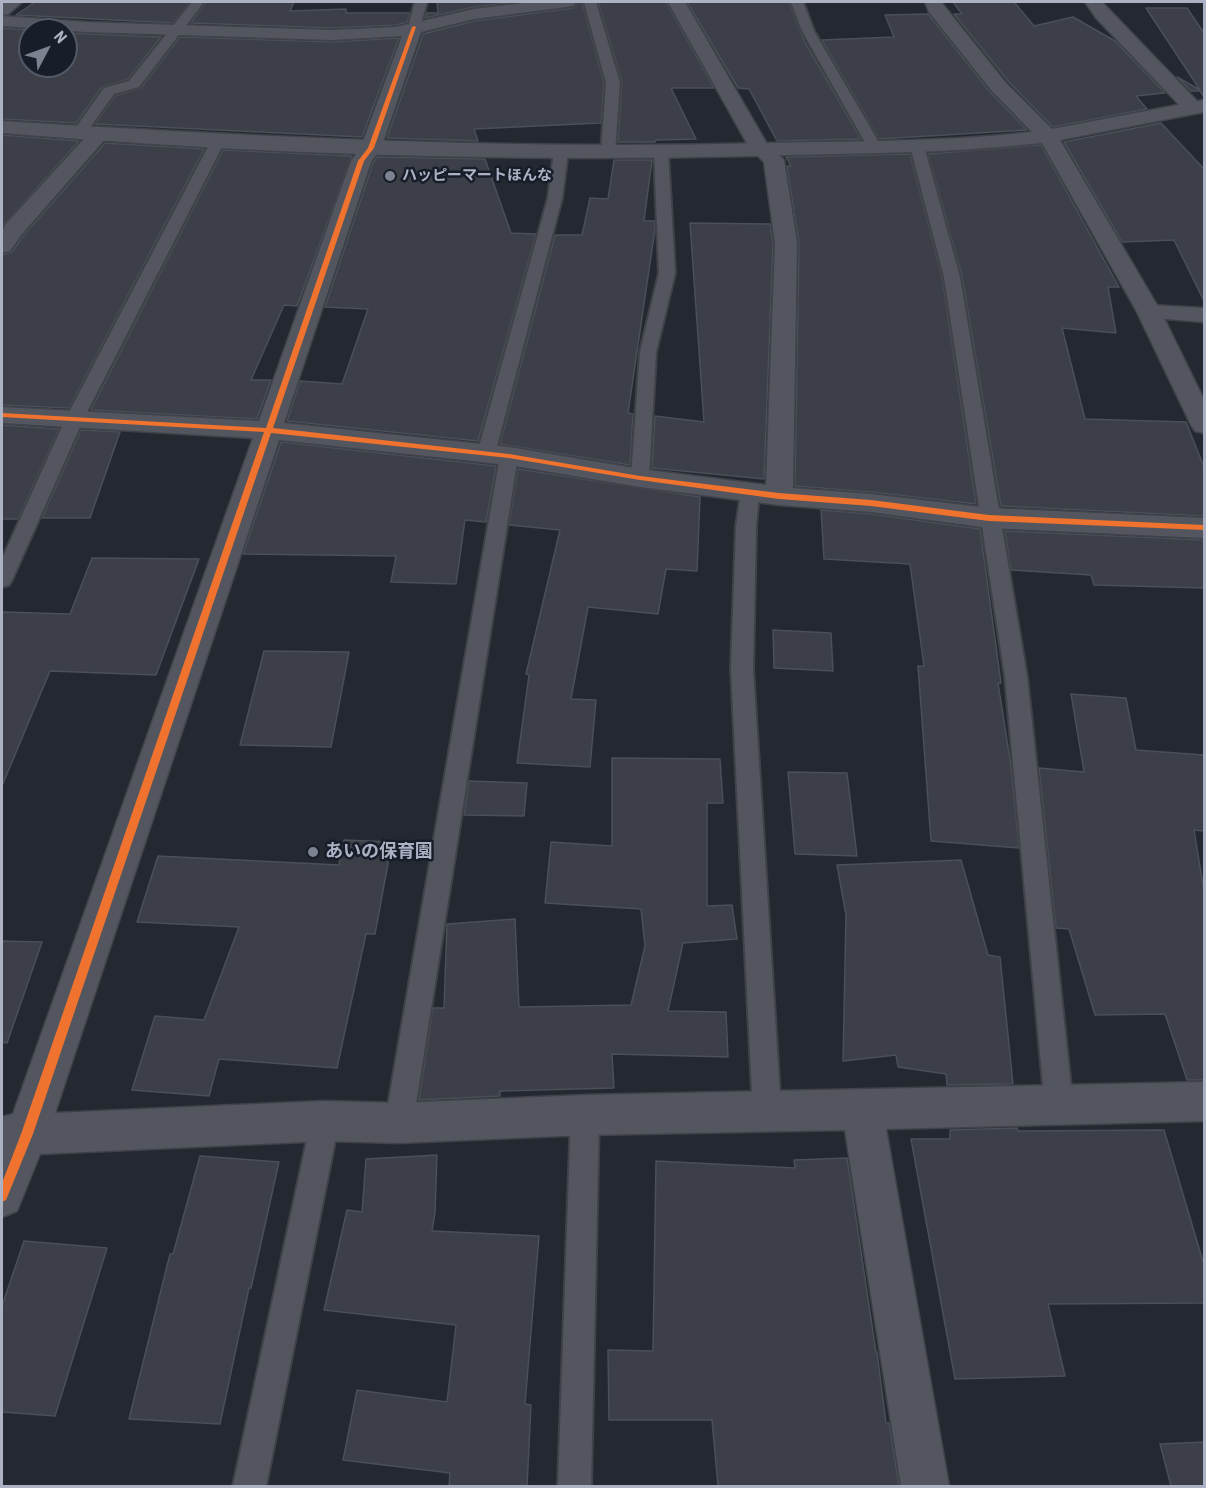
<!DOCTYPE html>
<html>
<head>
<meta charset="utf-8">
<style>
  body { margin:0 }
  #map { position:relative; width:1206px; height:1488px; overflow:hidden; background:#242830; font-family:"Roboto Condensed",sans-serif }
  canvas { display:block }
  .frame { position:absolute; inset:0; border:3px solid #acb2c3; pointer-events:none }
  .north { position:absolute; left:18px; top:18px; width:60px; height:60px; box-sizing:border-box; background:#181d2a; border:2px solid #535967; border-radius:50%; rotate:49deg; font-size:16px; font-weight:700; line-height:24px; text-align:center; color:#acb2c3 }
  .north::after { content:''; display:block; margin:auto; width:21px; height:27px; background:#7c8290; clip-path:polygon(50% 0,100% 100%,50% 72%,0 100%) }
</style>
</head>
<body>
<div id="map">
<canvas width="1206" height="1488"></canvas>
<div class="frame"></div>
<div class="north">N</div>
</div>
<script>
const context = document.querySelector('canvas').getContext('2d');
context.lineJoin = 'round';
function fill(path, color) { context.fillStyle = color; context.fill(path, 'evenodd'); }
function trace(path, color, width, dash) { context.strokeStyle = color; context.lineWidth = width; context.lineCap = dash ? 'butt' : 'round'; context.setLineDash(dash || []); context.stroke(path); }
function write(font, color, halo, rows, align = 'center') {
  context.font = font + ' "Roboto Condensed","Noto Sans JP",sans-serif'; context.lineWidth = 5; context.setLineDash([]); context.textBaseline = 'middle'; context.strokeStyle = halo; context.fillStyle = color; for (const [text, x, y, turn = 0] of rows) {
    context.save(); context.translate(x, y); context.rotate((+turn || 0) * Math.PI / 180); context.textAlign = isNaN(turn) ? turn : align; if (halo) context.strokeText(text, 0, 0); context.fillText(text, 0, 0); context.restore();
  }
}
const building = new Path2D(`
  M35,2H190L173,23L16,15Z
  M206,2H294L290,11L346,9V13H410L407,22L396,25L332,28L191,23Z
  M437,2H516L474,7L425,18L426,13H438Z
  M578,2H582L604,83L601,123L474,129L478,141L387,138L423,34L474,21L573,8Z
  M598,2H666L714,88H671L696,139L656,140L655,142H618L622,82Z
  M687,2H789L804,41L861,139L777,141L749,89L738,88Z
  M953,2H1014L1034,26L1073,17L1115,41L1165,93L1136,96L1147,109L1053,127L1008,81L954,14H962Z
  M1146,8H1187L1204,33V97L1200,91H1191L1177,77L1200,90Z
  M928,14L990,92L1027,130L879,139L822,40L894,37L885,15Z
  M2,28L30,30V66H66V33L161,37L128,79L102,87L76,123L2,119Z
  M180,37L332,42L399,38L362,137L95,124L115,96L141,88Z
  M1161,123L1204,169V301L1174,240L1122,242L1064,142Z
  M2,135L79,141L2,227Z
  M105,143L204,149L69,408L2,405V255L12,252L24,235Z
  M1041,145L1119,287H1108L1116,333L1062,328L1085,419L1186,422L1204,467V516L1001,506L962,276L928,154Z
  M223,150L352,156L297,306L284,305L251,380H271L257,419L91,410Z
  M910,154L942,277L976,504L871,492L795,486L799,243L787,166H791L786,157Z
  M377,157L485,159L511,233L536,234L478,441L287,421L300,381L342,384L368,309L325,307L373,163Z
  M614,160H652L644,221H655V229L628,413L633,414L630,465L500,444L555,235H582L590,198L608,199Z
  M690,223L770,224L773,243L764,479L652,468L655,416L704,422Z
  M2,425L59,429L18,519H2Z
  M81,430L120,432L90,518H42Z
  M281,442L496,466L486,522L465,520L456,584L391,582L396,556L243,554Z
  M518,469L700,497L697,571L666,569L658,614L588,607L571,699L596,700L590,767L517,763L529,675L526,674L560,530L509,525Z
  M821,510L871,514L980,529L1001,683H998L1011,766L1019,848L931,841L918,666H924L910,564L824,559Z
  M1005,531L1204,540V588L1094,585L1091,575L1011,570Z
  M92,558L199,559L156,675L50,671L2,786V612L70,614Z
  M773,630L831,633L833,671L774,668Z
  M264,651L349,652L331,747L240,745Z
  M1071,694L1126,698L1136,750L1204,755V831L1194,830L1204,891V1080H1187L1165,1014L1095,1015L1069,929L1056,928L1039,768L1084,772Z
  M612,758L720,759L723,803H707V906L732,905L737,939L683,943L668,1011L726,1012L728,1057L612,1054L614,1088L500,1091V1096L419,1100L433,1008H444L447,924L515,919L519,1007L631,1005L645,946L641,909L545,903L551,842L612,846Z
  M788,772L847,773L857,856L795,854Z
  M469,781L527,783L524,816L464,815Z
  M344,840L392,842L375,934H366L337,1068L219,1059L209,1096L132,1090L155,1016L204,1020L239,927L137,922L158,856L339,865Z
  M961,860L988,955L1000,957L1013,1084L947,1085L946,1074L898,1067L896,1055L843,1061L846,915L837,865Z
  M2,941L42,942L7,1043L2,1042Z
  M1017,1128L1018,1131L1164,1130L1204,1265V1303L1048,1304L1065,1376L955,1379L911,1139H950V1130Z
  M437,1155L435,1213L432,1231L539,1236L525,1404L531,1405L527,1486H449L450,1473L343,1460L357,1390L447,1402L456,1325L324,1310L347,1210L362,1212L366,1159Z
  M200,1156L279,1162L251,1288H249L220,1424L129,1419L170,1254H173Z
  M847,1158L876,1352H877L886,1423H889L899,1486H718L712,1420H609L608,1350L653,1351L656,1161L795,1168L794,1160Z
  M24,1241L107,1248L55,1416L2,1412V1306Z
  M1204,1442V1486H1171L1160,1444Z`);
fill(building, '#3c3f47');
trace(building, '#4b4f58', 1.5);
const service = new Path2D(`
  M192,2H204L139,87L114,94L84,136H74L72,133L104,88L129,81Z
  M415,2H427L420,27L414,31L408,27Z
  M584,2H596L620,83L615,152L608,156L601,152L606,83Z
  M791,2H803L814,31L881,146L879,149H869L867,146L802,31Z
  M218,137L225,141L83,420L12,580L9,585L2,587V559L65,420L211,141Z
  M917,142L924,146L960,277L1027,677L1073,1106L1069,1115L1059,1119L1049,1115L1045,1106L1005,677L944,277L910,146Z
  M561,148L568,152L562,198L495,454L492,458H480L477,454L548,198L554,152Z
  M661,148L668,152L675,273L656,352L649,478L647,482H633L631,478L640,352L659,273L654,152Z
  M509,450L515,452L518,456L413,1123L409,1133L399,1137L389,1133L385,1123L500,456L503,452Z
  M750,486L757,488L759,492L756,527L753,669L781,1112L777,1122L767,1126L757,1122L753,1112L731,669L736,527L741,492L743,488Z
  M585,1101L595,1105L599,1115L591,1486H558L571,1115L575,1105Z
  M325,1107L335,1111L339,1121L266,1486H233L311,1121L315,1111Z`);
const minor = new Path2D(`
  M530,2H576L573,6L567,7L474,19L421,32L381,148L371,162L284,423L509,447L640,469L766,485L775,243L764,162L749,147L668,2H685L767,144L784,160L797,243L793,488L871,494L989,508L1204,518V538L989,528L871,512L779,505L640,487L509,465L279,440L55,1113L325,1101L399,1103L585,1095L1204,1082V1121L886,1129L949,1486H901L845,1130L585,1135L399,1143L325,1141L40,1154L17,1211L2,1217V1117L13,1114L253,438L2,423V407L259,421L351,161L361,147L402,36L332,40L86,32L2,26V16L86,22L332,30L396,27L474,9Z
  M1085,2H1102L1200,104L1203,108L1200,112H1186L1096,18Z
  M99,128L106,130L109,134L106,138L22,234L10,251L2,253V231L6,224L92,130Z
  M1149,305L1204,308V322L1141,317L1137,312L1141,307Z`);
const tertiary = new Path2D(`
  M925,2H941L1006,83L1052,129L1204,100V112L1060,140L1161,312L1204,400V433L1195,431L1191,425L1137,312L1042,143C946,154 850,153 754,156C504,162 252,154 2,133V121C258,137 512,150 768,143C856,141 945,142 1032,132L992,91L929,12Z`);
const primary = new Path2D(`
  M2,2H22L8,14L2,15Z`);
trace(service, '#404249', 4);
trace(minor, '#404249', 3);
trace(tertiary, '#404249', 3);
trace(primary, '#41454d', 3);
fill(service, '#53565f');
fill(minor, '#53565f');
fill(tertiary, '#53565f');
fill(primary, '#565861');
fill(new Path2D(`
  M414,26L416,27L374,148L364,161L273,428L509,454L640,476L779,493L871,500L989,515L1204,525V530L989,521L871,506L779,499L640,480L509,458L271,433L33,1134L6,1200L2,1202V1183L21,1134L264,432L2,417V413L266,428L358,161L368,148L412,27Z`), '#ef722f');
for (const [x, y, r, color] of [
  [390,176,6,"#7c8290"],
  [313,852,6,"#7c8290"]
]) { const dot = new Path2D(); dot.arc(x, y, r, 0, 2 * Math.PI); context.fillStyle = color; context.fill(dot); trace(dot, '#181d2a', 2); }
write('bold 15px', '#acb2c3', '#181d2a', [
  ["ハッピーマートほんな",402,176]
], 'left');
write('bold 18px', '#acb2c3', '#181d2a', [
  ["あいの保育園",325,852]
], 'left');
</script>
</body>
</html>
